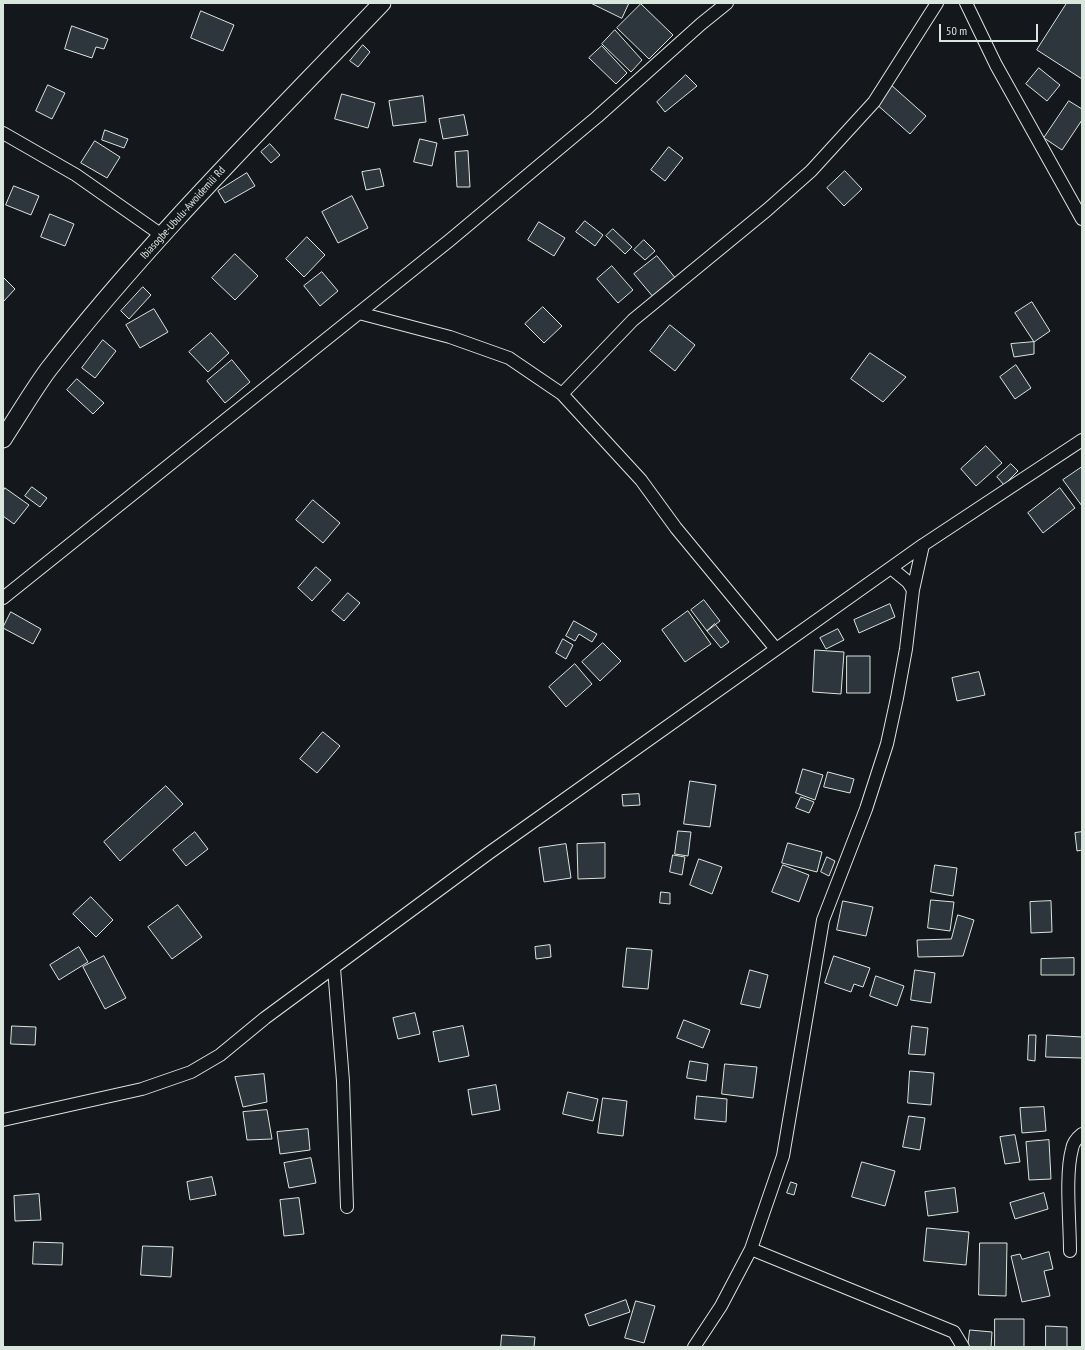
<!DOCTYPE html>
<html>
<head>
<meta charset="utf-8">
<style>
  body { margin:0 }
  #map { position:relative; width:1085px; height:1350px; overflow:hidden; background:#14181c; font-family:"PT Sans Narrow",sans-serif }
  canvas { display:block }
  .frame { position:absolute; inset:0; border:4px solid #d8e6dc; pointer-events:none }
  .scale { position:absolute; left:939px; top:24px; width:99px; height:18px; box-sizing:border-box; border:2px solid #d8e6dc; border-top:0; padding-left:5px; font-size:12px; line-height:14px; white-space:nowrap; color:#d8e6dc; -webkit-text-stroke:3px #14181c; paint-order:stroke }
</style>
</head>
<body>
<div id="map">
<canvas width="1085" height="1350"></canvas>
<div class="frame"></div>
<div class="scale">50 m</div>
</div>
<script>
const context = document.querySelector('canvas').getContext('2d');
context.lineJoin = 'round';
function fill(path, color) { context.fillStyle = color; context.fill(path, 'evenodd'); }
function trace(path, color, width, dash) { context.strokeStyle = color; context.lineWidth = width; context.lineCap = dash ? 'butt' : 'round'; context.setLineDash(dash || []); context.stroke(path); }
function write(font, color, halo, rows, align = 'center') {
  context.font = font + ' "PT Sans Narrow",sans-serif'; context.lineWidth = 3; context.setLineDash([]); context.textBaseline = 'middle'; context.strokeStyle = halo; context.fillStyle = color; for (const [text, x, y, turn = 0] of rows) {
    context.save(); context.translate(x, y); context.rotate((+turn || 0) * Math.PI / 180); context.textAlign = isNaN(turn) ? turn : align; if (halo) context.strokeText(text, 0, 0); context.fillText(text, 0, 0); context.restore();
  }
}
const building = new Path2D(`
  M591,3H629L622,18Z
  M1067,3H1082V79L1037,50Z
  M641,4L673,35L649,59L617,28Z
  M201,11L234,25L223,51L191,38Z
  M72,26L108,39L104,49L96,47L92,58L65,49Z
  M615,30L642,60L631,72L602,44Z
  M363,45L370,52L358,67L350,61Z
  M602,46L627,73L616,84L589,58Z
  M1039,68L1060,85L1047,101L1026,84Z
  M686,75L697,86L665,112L657,102Z
  M890,84L926,116L910,134L874,102Z
  M48,85L65,93L52,119L36,111Z
  M342,94L375,103L368,128L335,119Z
  M423,96L426,122L393,126L389,101Z
  M1069,101L1082,109V120L1062,150L1044,138Z
  M464,115L468,135L443,139L439,119Z
  M105,130L128,139L124,148L102,140Z
  M420,139L437,143L432,166L414,162Z
  M95,141L120,157L107,178L81,163Z
  M270,144L280,155L271,163L261,152Z
  M669,147L683,158L665,181L651,170Z
  M468,151L470,187H457L455,152Z
  M380,169L384,186L366,190L362,172Z
  M845,171L862,189L844,206L827,188Z
  M247,173L255,186L225,203L218,191Z
  M14,186L39,196L31,215L6,205Z
  M352,196L368,228L338,243L322,212Z
  M50,214L74,224L65,246L41,237Z
  M585,221L603,235L595,246L576,232Z
  M539,222L565,238L554,256L528,240Z
  M613,229L632,247L625,254L606,236Z
  M307,237L325,255L304,277L286,259Z
  M644,240L655,251L645,260L634,250Z
  M235,254L258,276L235,300L212,278Z
  M657,256L677,280L654,298L634,274Z
  M612,266L633,290L618,303L597,279Z
  M322,272L338,291L320,306L304,286Z
  M3,277L15,289L3,302Z
  M143,287L151,295L129,319L121,311Z
  M1032,302L1050,331L1034,342L1015,313Z
  M543,307L562,326L544,343L525,324Z
  M154,309L168,332L140,348L126,325Z
  M670,325L695,345L675,371L650,351Z
  M211,333L229,353L208,372L189,352Z
  M103,340L116,351L95,378L82,368Z
  M1034,342V354L1014,357L1011,344Z
  M870,353L906,377L883,402L851,379Z
  M232,360L250,382L225,403L207,381Z
  M1016,365L1031,388L1015,399L1000,377Z
  M77,379L104,403L93,414L67,390Z
  M986,446L1002,463L976,486L961,469Z
  M1011,464L1018,471L1004,485L997,477Z
  M1082,467V506L1063,480Z
  M32,487L47,498L40,507L25,496Z
  M5,488L29,505L14,524L3,516V492Z
  M1060,488L1075,508L1043,533L1028,513Z
  M313,500L340,523L323,543L296,520Z
  M316,567L331,580L312,601L298,588Z
  M348,593L360,603L344,621L332,611Z
  M704,600L720,621L707,631L691,610Z
  M890,604L895,617L859,633L854,620Z
  M688,611L711,644L685,662L662,630Z
  M11,612L41,629L33,644L3,628Z
  M574,621L597,634L592,642L579,634L575,641L566,636Z
  M715,624L729,642L721,648L707,631Z
  M838,629L844,640L826,649L820,638Z
  M563,639L573,645L566,659L556,653Z
  M603,643L621,661L600,681L582,662Z
  M815,650L844,652L841,694L813,692Z
  M847,656H870V693H847Z
  M575,664L592,684L566,707L549,687Z
  M979,672L985,695L957,701L952,678Z
  M323,732L340,746L317,773L300,759Z
  M803,769L823,775L815,800L796,793Z
  M828,772L854,779L850,793L824,787Z
  M690,781L716,785L710,827L684,824Z
  M166,786L183,804L120,861L104,842Z
  M639,794L640,805L623,806L622,795Z
  M801,797L814,802L809,813L796,808Z
  M678,831L691,832L688,856L675,854Z
  M195,832L208,849L186,866L173,850Z
  M1082,832V850L1077,851L1075,833Z
  M605,843V878L578,879L577,844Z
  M788,843L822,852L817,872L782,863Z
  M566,844L571,878L544,882L539,848Z
  M673,855L685,857L682,875L670,872Z
  M827,857L835,861L829,876L821,872Z
  M699,859L722,867L712,894L690,885Z
  M783,865L809,875L799,902L772,892Z
  M935,865L957,868L953,896L931,892Z
  M661,892L670,893V904L660,903Z
  M91,897L113,920L96,937L73,914Z
  M931,900L954,902L950,931L928,928Z
  M843,901L873,907L866,936L837,930Z
  M1051,901L1052,932L1031,933L1030,902Z
  M178,905L202,937L172,959L148,927Z
  M958,915L974,920L963,956L918,957L917,940L951,939Z
  M550,945L551,957L536,959L535,947Z
  M79,947L88,962L59,980L50,965Z
  M627,948L652,950L648,989L623,987Z
  M104,956L126,998L105,1009L83,967Z
  M834,956L870,968L863,987L854,984L851,992L825,983Z
  M1074,958V975H1041V959Z
  M750,970L768,975L760,1008L741,1004Z
  M915,970L935,973L931,1003L911,1000Z
  M876,976L904,986L897,1006L870,996Z
  M415,1013L420,1034L398,1039L393,1018Z
  M684,1020L710,1030L703,1048L677,1038Z
  M12,1026L36,1027L35,1045L11,1044Z
  M463,1026L469,1056L439,1062L433,1032Z
  M912,1026L928,1028L925,1055L909,1054Z
  M1029,1035H1036L1035,1061L1028,1060Z
  M1047,1035L1082,1037V1058L1046,1057Z
  M690,1061L708,1064L706,1081L687,1078Z
  M725,1064L757,1067L753,1098L722,1094Z
  M910,1071L934,1073L931,1105L908,1103Z
  M264,1074L267,1102L243,1107L235,1077Z
  M496,1085L500,1110L472,1115L468,1090Z
  M568,1092L598,1099L593,1121L563,1114Z
  M697,1096L727,1099L726,1122L695,1119Z
  M603,1098L627,1101L623,1136L598,1133Z
  M1044,1107L1046,1131L1022,1133L1020,1108Z
  M267,1110L272,1139L247,1140L243,1112Z
  M909,1116L925,1118L920,1150L903,1147Z
  M308,1129L310,1150L280,1154L277,1132Z
  M1015,1135L1020,1162L1005,1164L1000,1137Z
  M1049,1140L1051,1179L1029,1180L1026,1142Z
  M311,1158L316,1183L289,1188L284,1163Z
  M862,1162L895,1171L885,1206L852,1197Z
  M212,1177L216,1195L190,1200L187,1182Z
  M791,1182L797,1184L794,1195L787,1193Z
  M955,1188L958,1212L928,1216L925,1192Z
  M1044,1193L1048,1209L1015,1219L1010,1203Z
  M39,1194L41,1220L15,1221L14,1196Z
  M299,1198L304,1234L284,1236L280,1200Z
  M927,1228L969,1232L966,1265L924,1261Z
  M34,1242L63,1243L62,1265L33,1264Z
  M980,1243H1007L1006,1296L979,1295Z
  M143,1246L173,1247L171,1277L141,1275Z
  M1049,1252L1053,1269L1044,1271L1050,1296L1022,1302L1011,1256L1020,1254L1022,1259Z
  M626,1300L630,1312L589,1326L585,1315Z
  M636,1301L655,1306L644,1343L625,1338Z
  M995,1319H1024V1347H995Z
  M1046,1326L1067,1327V1347H1046Z
  M970,1330L992,1332L991,1347H968Z
  M502,1335L535,1337L534,1347H501Z`);
fill(building, '#2c363c');
trace(building, '#d8e6dc', 1);
const street = new Path2D(`
  M966,3L996,65L1082,219
  M3,133L76,175L163,236
  M359,313L450,337L509,358L562,394L641,480L676,528L776,649
  M562,394L633,320L767,210L811,171L874,102L937,3
  M891,568L908,582L913,590
  M3,598L450,240L597,117L701,24L727,3
  M334,968L343,1081L347,1207
  M3,1120L142,1089L191,1072L220,1055L265,1018L489,853L923,545L1082,440
  M751,1249L954,1332L963,1347
  M1070,1251C1070,1222 1065,1175 1072,1149C1073,1143 1077,1138 1082,1134
  M694,1347L721,1306L751,1249L783,1156L823,920L866,809L887,744L897,698L906,649L913,590L923,545`);
const secondary = new Path2D(`
  M3,439C18,416 32,392 48,370C149,240 268,123 382,3`);
trace(street, '#d8e6dc', 14);
trace(secondary, '#d8e6dc', 19);
trace(street, '#14181c', 12);
trace(secondary, '#14181c', 17);
write('11px', '#d8e6dc', '#14181c', [
  ["Ibiasogbe-Ubulu-Awoidemili Rd",183,213,-48]
]);
</script>
</body>
</html>
